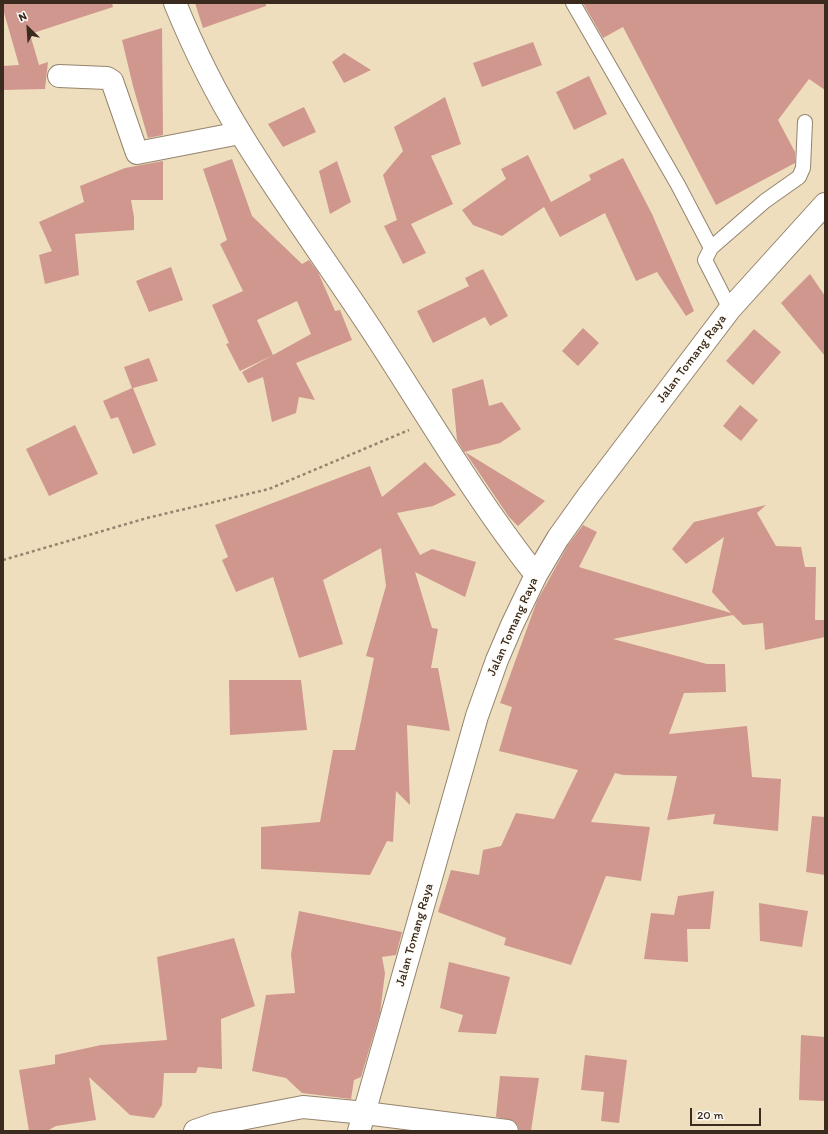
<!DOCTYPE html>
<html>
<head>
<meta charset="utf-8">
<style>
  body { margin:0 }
  #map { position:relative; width:828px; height:1134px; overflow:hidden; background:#eedebd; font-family:Itim,sans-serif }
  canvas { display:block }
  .frame { position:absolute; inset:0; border:4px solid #3b2a1e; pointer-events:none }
  .north { position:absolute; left:8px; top:8px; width:40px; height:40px; -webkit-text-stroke:3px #fdfcf7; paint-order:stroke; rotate:335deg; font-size:11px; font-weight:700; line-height:16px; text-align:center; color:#3b2a1e }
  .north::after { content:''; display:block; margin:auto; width:14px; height:18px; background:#3b2a1e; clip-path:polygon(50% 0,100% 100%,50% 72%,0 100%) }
  .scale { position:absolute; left:690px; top:1108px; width:71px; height:18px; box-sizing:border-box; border:2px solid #3b2a1e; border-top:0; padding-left:5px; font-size:12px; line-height:14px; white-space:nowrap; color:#3b2a1e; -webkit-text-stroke:3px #fdfcf7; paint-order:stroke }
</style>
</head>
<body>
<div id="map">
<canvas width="828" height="1134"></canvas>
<div class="frame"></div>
<div class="north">N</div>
<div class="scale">20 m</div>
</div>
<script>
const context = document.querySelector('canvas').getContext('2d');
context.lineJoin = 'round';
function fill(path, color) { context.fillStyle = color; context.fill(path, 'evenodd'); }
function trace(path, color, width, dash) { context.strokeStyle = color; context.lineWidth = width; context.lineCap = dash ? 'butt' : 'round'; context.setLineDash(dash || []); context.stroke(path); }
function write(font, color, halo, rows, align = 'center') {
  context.font = font + ' Itim,sans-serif'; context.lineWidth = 3; context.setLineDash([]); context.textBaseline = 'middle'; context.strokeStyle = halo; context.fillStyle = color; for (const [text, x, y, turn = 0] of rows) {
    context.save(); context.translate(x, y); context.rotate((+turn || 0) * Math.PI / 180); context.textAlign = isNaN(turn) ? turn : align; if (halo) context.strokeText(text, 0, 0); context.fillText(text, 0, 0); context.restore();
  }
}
fill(new Path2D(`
  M3,3H112L113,7L30,34L39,65L48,62L45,89L3,90V66L19,65L3,9Z
  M195,3H266V6L203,28Z
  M583,3H825V90L809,79L778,120L795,152V163L716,205L623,27L603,38Z
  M162,28L163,135L148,138L133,86L122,40Z
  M533,42L542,65L482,87L473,63Z
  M344,53L371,70L344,83L332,62Z
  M589,76L607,114L574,130L556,92Z
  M445,97L461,144L431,156L453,204L411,224L426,253L403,264L384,226L397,220L383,175L403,151L394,127Z
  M304,107L316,132L283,147L268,124Z
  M528,155L551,202L591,180L589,175L623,158L652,214L694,311L686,316L657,272L636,281L605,213L560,237L544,207L502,236L473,225L462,210L506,179L501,169Z
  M232,159L252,216L302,264L309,260L318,272L335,311L340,310L352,340L296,363L315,400L299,397L296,413L272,422L263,377L248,383L242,372L273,355L240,371L226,344L229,343L212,305L243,291L220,244L227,240L203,169ZM297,301L311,334L273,355L257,320Z
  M163,161V200H131L134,217V230L75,234L79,275L45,284L39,255L52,251L39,222L84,202L80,186L125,168Z
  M337,161L351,202L330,214L319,171Z
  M171,267L183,300L149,312L136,281Z
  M483,269L508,316L490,326L485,317L433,343L417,311L469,286L465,278Z
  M810,274L825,296V356L781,303Z
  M583,328L599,343L578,366L562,351Z
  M754,329L781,352L753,385L726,361Z
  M149,358L158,381L133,388L156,445L133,454L118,417L111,419L103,401L132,388L124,367Z
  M483,379L489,406L502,402L521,429L500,443L464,452L457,440L452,389Z
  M740,405L758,420L741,441L723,426Z
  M75,425L98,474L49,496L26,449Z
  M465,452L545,501L518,526L509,517Z
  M425,462L456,495L433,506L397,513L420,555L432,549L476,562L465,597L415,572L432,628L438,629L431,668H438L450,731L407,725L410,805L396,791L393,842L387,841L370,875L261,869V827L320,822L333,750H355L374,658L366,656L386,586L381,548L323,580L343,644L299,658L273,577L236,592L222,560L228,557L215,525L370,466L382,497Z
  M766,505L757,513L776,546L801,547L805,567H816L815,620H825V637L765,650L763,623L743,625L733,615L613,639L707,664H725L726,692L684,693L669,734L747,726L752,777L781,779L778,831L713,824L715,814L667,820L677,776L623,775L615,773L591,822L650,827L641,881L606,876L571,965L504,945L506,938L438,912L451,870L479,875L483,850L501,846L516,813L554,819L578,770L499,751L512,707L500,703L537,601L568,545L583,525L597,532L579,567L731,613L712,592L724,537L686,564L672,549L694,522Z
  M229,680H301L307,730L230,735Z
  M812,816L825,817V875L806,872Z
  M714,891L710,929H687L688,962L644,959L651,913L674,915L678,896Z
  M759,903L808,911L802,947L760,941Z
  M299,911L402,932L396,955L382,957L385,973L380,1013L361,1077L354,1080L351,1099L302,1093L286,1078L252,1071L266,995L295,993L291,954Z
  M234,938L255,1006L221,1019L222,1069L198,1067L196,1073H164L162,1105L154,1118L130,1115L89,1077L96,1120L56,1126L47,1131H29L19,1070L55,1064V1055L101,1045L167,1040L157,957Z
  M449,962L510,977L496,1034L458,1032L463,1015L440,1008Z
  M801,1035L825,1037V1101L799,1100Z
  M585,1055L627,1060L619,1123L601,1121L604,1092L581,1090Z
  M500,1076L539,1078L531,1131H519L518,1126L514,1121L496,1117Z`), '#d0978e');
const lane = new Path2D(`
  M573,3L678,185L711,248L705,260L730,309
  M711,248L765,201L799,177L803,168L805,122`);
const street = new Path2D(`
  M59,76L107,78L112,81L137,153L240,133
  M195,1131L215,1124L303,1107L365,1113L507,1131`);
const secondary = new Path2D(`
  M175,3C193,47 215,92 241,134C282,201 329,265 373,332C426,413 475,498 536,575
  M359,1131L477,716L497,660L512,625L536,575L558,538L588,496L730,309L825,204`);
trace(lane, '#94846e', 16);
trace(street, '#94846e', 24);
trace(secondary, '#94846e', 24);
trace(new Path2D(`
  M3,560L147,518L269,489L409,430`), '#94846e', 2.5, [3, 3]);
trace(lane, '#fff', 14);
trace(street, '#fff', 22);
trace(secondary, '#fff', 22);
write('13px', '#3b2a1e', '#fdfcf7', [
  ["Jalan Tomang Raya",692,359,-53],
  ["Jalan Tomang Raya",513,627,-66],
  ["Jalan Tomang Raya",415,935,-74]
]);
</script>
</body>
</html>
